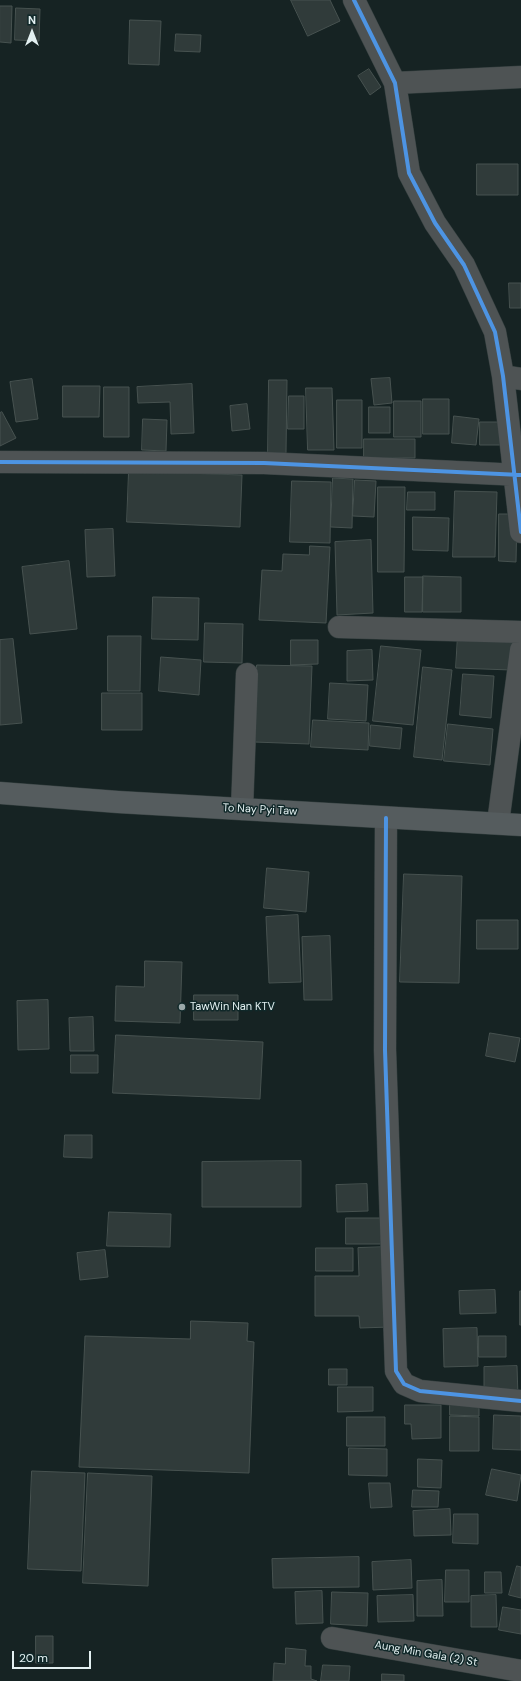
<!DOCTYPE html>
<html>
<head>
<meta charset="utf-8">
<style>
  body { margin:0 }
  #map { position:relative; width:521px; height:1681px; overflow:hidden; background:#162323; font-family:"DM Sans",sans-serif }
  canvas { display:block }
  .north { position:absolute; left:12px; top:12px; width:40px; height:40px; -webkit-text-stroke:3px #102829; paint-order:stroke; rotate:0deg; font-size:11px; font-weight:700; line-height:16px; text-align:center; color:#e3f0f1 }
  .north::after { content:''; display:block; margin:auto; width:14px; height:18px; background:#e3f0f1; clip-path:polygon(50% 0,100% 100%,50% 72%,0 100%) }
  .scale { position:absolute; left:12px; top:1651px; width:79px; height:18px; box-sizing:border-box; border:2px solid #e3f0f1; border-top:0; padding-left:5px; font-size:12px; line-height:14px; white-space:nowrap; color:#e3f0f1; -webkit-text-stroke:3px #102829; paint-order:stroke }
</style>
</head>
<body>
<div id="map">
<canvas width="521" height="1681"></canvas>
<div class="north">N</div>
<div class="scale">20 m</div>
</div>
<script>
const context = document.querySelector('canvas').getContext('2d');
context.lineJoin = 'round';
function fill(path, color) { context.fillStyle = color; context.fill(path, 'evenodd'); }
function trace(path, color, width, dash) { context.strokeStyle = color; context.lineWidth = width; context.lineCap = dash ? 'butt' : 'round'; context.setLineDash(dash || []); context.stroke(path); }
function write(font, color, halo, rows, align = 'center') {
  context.font = font + ' "DM Sans",sans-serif'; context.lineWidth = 3; context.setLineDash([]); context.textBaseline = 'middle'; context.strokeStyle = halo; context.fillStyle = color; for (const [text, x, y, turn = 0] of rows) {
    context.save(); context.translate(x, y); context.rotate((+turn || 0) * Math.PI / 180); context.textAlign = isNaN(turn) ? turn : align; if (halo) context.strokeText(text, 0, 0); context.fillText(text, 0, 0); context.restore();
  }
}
const building = new Path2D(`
  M291,0H330L340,21L308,36Z
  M0,6H12L11,43L0,42Z
  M16,8L40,9L39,41L15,40Z
  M130,20L161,21L159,65L129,64Z
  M176,34L201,35L200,52L175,51Z
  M369,69L381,87L370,95L358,76Z
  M477,164H518V195H477Z
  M509,283H521V308H510Z
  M390,378L392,403L374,405L371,379Z
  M32,379L38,419L16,422L10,382Z
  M269,380H287L286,453H268Z
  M192,384L194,433L171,434L170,402L138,403L137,387Z
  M63,386H100L99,417H63Z
  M104,387H129V437H104Z
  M306,388H332L334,450H308Z
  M289,396H304V429H288Z
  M423,399H449V434H423Z
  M337,400H362V448H337Z
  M394,401H421V437H394Z
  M247,404L250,429L232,431L230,406Z
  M369,407H390V433H369Z
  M2,412L16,438L0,446V413Z
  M454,416L479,419L476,445L452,443Z
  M143,419L167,420L166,451L142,450Z
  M480,422H505V445H480Z
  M364,439H415V458H364Z
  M129,471L242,475L240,527L127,522Z
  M333,478L353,479L352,528L331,527Z
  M355,480L376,481L374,517L353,516Z
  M292,481L331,482L330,543L290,542Z
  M378,487H405L404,572H378Z
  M455,491L497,492L495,557H453Z
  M408,492H435V510H407Z
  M499,514H517L516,562L499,561Z
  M413,517L449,518L448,551L413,550Z
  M113,529L115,576L87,577L85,530Z
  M371,540L373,613L337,615L335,542Z
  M310,546L330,547L326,623L259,620L262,570L282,571L283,554L309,555Z
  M69,561L77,629L30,634L22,567Z
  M423,576L461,577V612H423Z
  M405,577H423L422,612H405Z
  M153,597L199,598L198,640L152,639Z
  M205,623L243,624L242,663L204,662Z
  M458,635L513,637L511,670L456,668Z
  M108,636H141L140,691H108Z
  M13,639L22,723L0,725V640Z
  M291,640H318V664L291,665Z
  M381,646L421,650L413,725L373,721Z
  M372,650L373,680L347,681V651Z
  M161,657L201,660L199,695L159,691Z
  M257,665L312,666L309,744L254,742Z
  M423,667L452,670L442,760L414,757Z
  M463,674L494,676L491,718L460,715Z
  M330,683L368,685L366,721L328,719Z
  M102,693H142V730H102Z
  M313,720L369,723L368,750L311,747Z
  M448,724L493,729L490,765L444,761Z
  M371,725L402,728L400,749L370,746Z
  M267,868L309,872L306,912L264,908Z
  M404,874L462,876L459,983L400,982Z
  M298,915L301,982L269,983L266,917Z
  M477,920H518V949H477Z
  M330,936L332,1000H304L302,937Z
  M145,961L182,962L180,1023L115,1021L116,986L144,987Z
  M194,995H238V1020H194Z
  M48,1000L49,1049L18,1050L17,1001Z
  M93,1017L94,1051H70L69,1018Z
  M490,1033L520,1038L515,1062L486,1056Z
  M116,1035L263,1042L260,1099L113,1093Z
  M71,1055H98V1073H71Z
  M65,1135H92V1158L64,1157Z
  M301,1161V1207H202V1162Z
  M367,1184L368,1211L337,1212L336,1185Z
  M109,1212L171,1214L170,1247L107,1246Z
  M346,1218H387V1244H346Z
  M389,1247L390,1327L360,1328L359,1316H315V1276H359L358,1248Z
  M316,1248H353V1271H316Z
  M105,1250L108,1277L80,1280L77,1253Z
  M495,1290L496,1313L460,1314L459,1291Z
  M520,1291H521V1325H520Z
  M191,1321L248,1323L247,1341L254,1342L249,1473L79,1467L85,1336L190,1339Z
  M477,1328L478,1366L444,1367L443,1329Z
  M479,1336H506V1357H479Z
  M517,1366L518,1397L484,1391V1367Z
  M329,1369H347V1385H329Z
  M338,1387H373V1411L338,1412Z
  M450,1401H479V1416L450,1415Z
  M405,1405H441V1438L412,1439L411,1424H405Z
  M494,1415L521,1416V1450L493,1449Z
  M450,1416L479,1417V1451H450Z
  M347,1417H385V1446H347Z
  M349,1448L387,1449V1476L349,1475Z
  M418,1459L442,1460L441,1488L418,1487Z
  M492,1469L521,1475L517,1501L486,1495Z
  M32,1471L85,1473L81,1571L28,1569Z
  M88,1473L152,1476L148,1586L83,1583Z
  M369,1483H390L392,1507L371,1508Z
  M413,1490L439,1491L438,1507H412Z
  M450,1509L451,1535L414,1536L413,1511Z
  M454,1514H478V1544L453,1543Z
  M359,1557V1587L273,1588L272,1559Z
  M411,1560L412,1588L373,1590L372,1562Z
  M517,1566L521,1567V1598L509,1595Z
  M446,1570H469V1602H445Z
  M485,1572H501L502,1593H485Z
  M442,1580L443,1616H417V1581Z
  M322,1591L323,1623L296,1624L295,1592Z
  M332,1592L368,1593L367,1626L331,1624Z
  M413,1595L414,1621L378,1622L377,1596Z
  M496,1595L497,1627H471V1596Z
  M503,1607L521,1610V1634L499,1630Z
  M36,1636H53V1663H36Z
  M286,1648L306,1650L305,1666H311V1679L317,1681H273L274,1663L285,1664Z
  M323,1665L350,1666L349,1681H321Z
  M382,1674L404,1675V1681H382Z`);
fill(building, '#303b3a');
trace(building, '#475250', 1);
const minor = new Path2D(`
  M354,0L395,83L409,173L435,223L464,265L495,332L503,376L521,532
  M395,83L521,77
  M503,376L521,379
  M0,462L264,463L521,475
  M339,627L521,632
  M242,809L247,674
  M386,818L385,1050L396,1371L404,1384L420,1391L521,1401
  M498,823L521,650
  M332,1638L521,1671`);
const major = new Path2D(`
  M0,793L118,802L521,825`);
trace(minor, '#343f3f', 23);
trace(major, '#343f3f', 23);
trace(minor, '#4e5354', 22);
trace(major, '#555c5e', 22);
trace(new Path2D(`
  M354,0L395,83L409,173L435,223L464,265L495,332L503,376L521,532
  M0,462L264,463L521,475
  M386,818L385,1050L396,1371L404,1384L420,1391L521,1401`), '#4d94e3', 4);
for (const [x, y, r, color] of [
  [182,1007,4,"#9ba8a9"]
]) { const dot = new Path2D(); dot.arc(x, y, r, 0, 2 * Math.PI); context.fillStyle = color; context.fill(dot); trace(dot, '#102829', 1.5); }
write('11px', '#e3f0f1', '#102829', [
  ["To Nay Pyi Taw",260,810,3],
  ["Aung Min Gala (2) St",426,1654,10]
]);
write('11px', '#e3f0f1', '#102829', [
  ["TawWin Nan KTV",190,1007]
], 'left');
</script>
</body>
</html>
